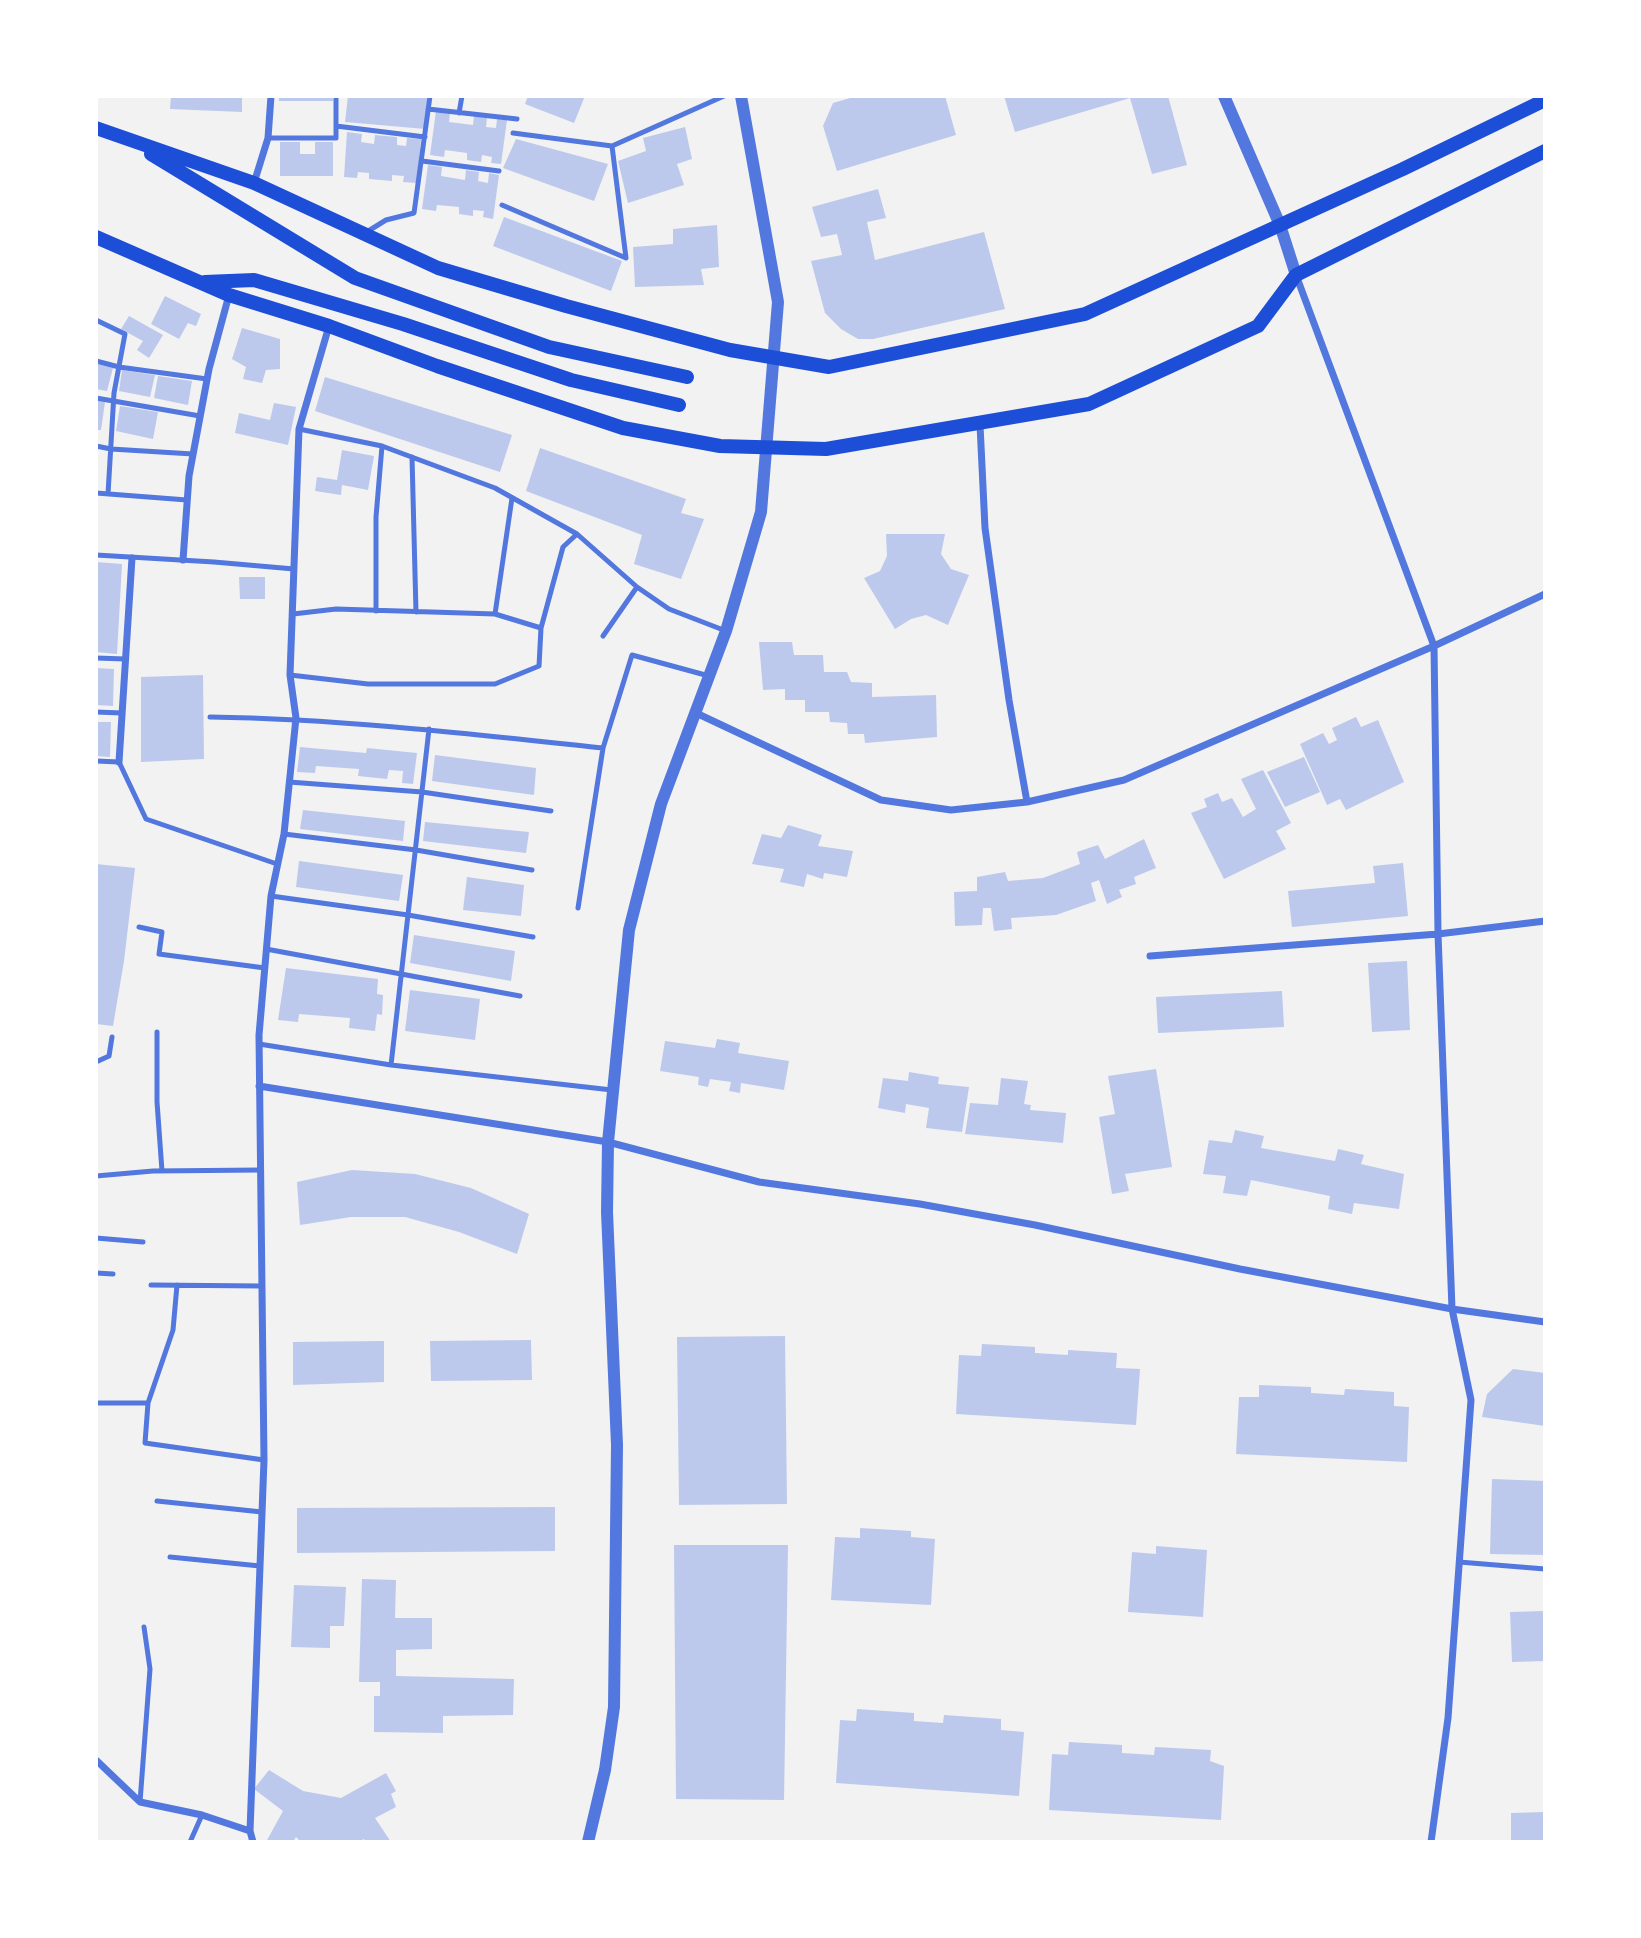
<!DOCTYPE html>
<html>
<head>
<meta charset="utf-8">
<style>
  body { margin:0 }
  #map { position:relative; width:1641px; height:1938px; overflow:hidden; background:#f2f2f2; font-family:Montserrat,sans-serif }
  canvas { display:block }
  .frame { position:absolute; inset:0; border:98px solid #fff; pointer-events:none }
</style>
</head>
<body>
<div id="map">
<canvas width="1641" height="1938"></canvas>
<div class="frame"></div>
</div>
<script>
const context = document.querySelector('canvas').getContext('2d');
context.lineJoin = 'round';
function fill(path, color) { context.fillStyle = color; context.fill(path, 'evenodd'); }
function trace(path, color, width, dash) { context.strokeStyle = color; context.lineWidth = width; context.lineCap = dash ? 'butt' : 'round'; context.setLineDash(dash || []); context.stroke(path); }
fill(new Path2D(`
  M171,96H242V112L170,109Z
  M279,96H333V101H279Z
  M348,96H428L425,129L345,122Z
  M528,96H585L574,123L525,104Z
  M857,96H945L956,135L837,171L823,126L833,103Z
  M1004,96H1168L1187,165L1152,174L1130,98L1015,132Z
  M436,111L450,113L449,122L473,125L474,116L487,118L486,127L496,128L497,119L507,120L501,164L491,163L492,157L482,155L481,162L467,160V153L445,150L444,157L430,155Z
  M685,127L692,159L677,164L684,185L628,203L618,161L646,151L643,138Z
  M347,132L362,134L361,142L374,144L375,135L397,137V145L406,146L407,138L421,139L417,183L403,182L404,176L392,175V181L369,179V173L358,172L357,178L344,177Z
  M516,139L608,164L594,201L503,168Z
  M280,142H300V154H315V142H333V176H280Z
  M428,165L442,167L441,176L465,180L466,170L479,172L478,181L488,183L489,173L499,175L493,219L483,217L484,211L473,210V216L459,214V207L437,205L436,211L422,209Z
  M878,189L886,218L867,222L875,260L984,232L1005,309L873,339H858L841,329L825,313L811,261L842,255L837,234L821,237L812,207Z
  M504,217L622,261L611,291L493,246Z
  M717,225L719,267L701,269L704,285L635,287L633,247L673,244V229Z
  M165,296L201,314L196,326L188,323L179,339L151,324Z
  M129,316L163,335L149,358L137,350L143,341L121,329Z
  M242,328L280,339V369L266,370L262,383L243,379L246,367L232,359Z
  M96,364L113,368L107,391L96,389Z
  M122,370L155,375L150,397L119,391Z
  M158,376L192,381L188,405L154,398Z
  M325,377L512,435L500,472L315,411Z
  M96,400L105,402L101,430H96Z
  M274,403L296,407L288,445L235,433L239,413L270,420Z
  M120,406L158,412L153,439L116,431Z
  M540,448L686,499L681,513L704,519L681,579L634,564L642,535L526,491Z
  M342,450L374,456L368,490L342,485L341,495L315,491L317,477L337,480Z
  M886,534H945L941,554L951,569L969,575L948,625L926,615L911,619L895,629L864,578L880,571L887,556Z
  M96,562L122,564L117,654L96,652Z
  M239,577H265V599H240Z
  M759,642H792L794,655H823L824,672H847L851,682L872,683V697L936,695L937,737L865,743L864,734H848L847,723L830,722L829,712H805V700H785V689L763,690Z
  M96,668L114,669L113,706L96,705Z
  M203,675L204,759L141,762V677Z
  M1356,717L1361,727L1378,720L1404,782L1346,810L1340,799L1327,805L1300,744L1323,733L1329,744L1337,740L1332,728Z
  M96,722H111L110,757L96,756Z
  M300,747L366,753L367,748L417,753L413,784L402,783L403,771L389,770L387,779L358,776L359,769L316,766L315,773L297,772Z
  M435,755L536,768L534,795L432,781Z
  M1304,757L1320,792L1285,807L1267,772Z
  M1263,770L1291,823L1276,831L1286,849L1224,879L1191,813L1207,807L1204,799L1218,793L1222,802L1232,798L1243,817L1256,809L1241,779Z
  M303,810L405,821L403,841L300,829Z
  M425,822L529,832L526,853L423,841Z
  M788,825L822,835L818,846L853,851L847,877L824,873L823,879L807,874L804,887L780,882L784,869L752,864L762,834L781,838Z
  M1144,839L1156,868L1134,877L1136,884L1119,890L1122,897L1107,904L1099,880L1091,883L1096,901L1056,915L1011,918L1012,929L994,931L991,908H983L982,925L955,926L954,892L977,891V877L1005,872L1008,881L1043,878L1080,864L1077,852L1098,845L1105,859Z
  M299,861L403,875L399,901L296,887Z
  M1403,863L1408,916L1292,927L1288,891L1375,883L1373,866Z
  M96,864L135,868L124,961L113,1026L96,1024Z
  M467,877L524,885L521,916L463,910Z
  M414,935L515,951L511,981L410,963Z
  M1407,961L1410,1030L1372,1032L1368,963Z
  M286,968L378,979L377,994L383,995L382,1015L377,1014L375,1031L349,1028L350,1018L299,1014L298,1022L278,1020Z
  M410,990L480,999L475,1040L405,1031Z
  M1282,991L1284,1027L1158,1033L1156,997Z
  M717,1039L740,1043L738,1053L789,1061L784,1090L741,1083L740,1093L729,1091L731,1082L710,1079L708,1087L698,1085L699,1077L660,1071L665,1041L715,1048Z
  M1156,1069L1172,1167L1125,1174L1129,1191L1112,1194L1099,1117L1115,1114L1108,1076Z
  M909,1072L939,1077L938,1084L969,1087L962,1132L926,1128L929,1108L906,1104L905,1113L878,1108L883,1078L908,1081Z
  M1001,1078L1028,1081L1024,1104L1031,1105L1030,1110L1066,1113L1063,1143L965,1134L970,1103L998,1105Z
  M1235,1130L1264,1136L1261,1148L1335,1161L1338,1149L1364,1155L1361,1164L1404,1174L1399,1209L1354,1203L1352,1214L1328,1209L1330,1196L1251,1180L1247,1196L1223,1193L1226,1176L1203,1174L1209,1140L1232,1143Z
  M352,1170L415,1174L471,1188L529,1214L517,1254L459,1232L405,1217H351L300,1225L297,1182Z
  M785,1336L787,1504L679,1505L677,1337Z
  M531,1340L532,1380L431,1381L430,1341Z
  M384,1341V1382L293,1385V1342Z
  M982,1344L1035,1347V1353L1068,1355V1350L1117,1353L1116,1368L1140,1369L1136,1425L956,1414L959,1355L981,1356Z
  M1513,1369L1545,1373V1426L1482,1417L1487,1394Z
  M1259,1385L1311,1387V1393L1344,1395L1345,1389L1394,1392V1406L1409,1407L1407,1462L1236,1454L1239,1397H1259Z
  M1492,1479L1545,1481V1555L1490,1554Z
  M555,1507V1551L297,1553V1508Z
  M860,1528L911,1531V1537L935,1539L931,1605L831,1600L835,1537L860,1538Z
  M674,1545H788L784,1800L676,1799Z
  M1156,1546L1207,1550L1203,1617L1128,1612L1132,1552L1156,1554Z
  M362,1579L396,1580L395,1618H432V1649L396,1650V1676L514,1679L513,1715L443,1716V1733L374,1732V1696H380V1682H359Z
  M294,1585L346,1587L344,1626H330V1648L291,1647Z
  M1545,1611V1661L1512,1662L1510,1612Z
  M857,1709L914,1713V1721L943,1723L944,1715L1001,1719V1730L1024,1732L1019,1796L836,1783L840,1720L856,1721Z
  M1069,1742L1122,1745V1753L1154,1755L1155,1747L1211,1750L1210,1761L1224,1766L1221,1820L1049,1810L1052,1754L1068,1755Z
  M269,1770L303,1791L341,1798L386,1773L396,1791L391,1794L396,1807L375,1818L391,1842H365L364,1839L358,1842H301L296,1837L293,1842H266L283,1811L254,1789Z
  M1545,1812V1842H1511V1813Z`), '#bdc9ec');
trace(new Path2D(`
  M428,109L517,119
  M459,113L462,96
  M336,126L425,137
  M513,133L612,146L724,96
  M268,138H336V96
  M422,161L499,171
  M502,205L626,258L612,146
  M365,233L386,220L414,213L430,96
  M96,320L125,334L114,393L108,494
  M96,361L119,367L207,379
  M96,398L200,416
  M299,429L382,446L495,488L577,534L637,587L669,609L726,631
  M96,446L111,449L193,454
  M412,457L416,612
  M96,493L187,500
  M96,555L214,562L294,569
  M376,611V517L382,446
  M293,614L336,609L495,614L541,628
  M495,614L512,498
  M603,636L637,587
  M96,658L125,659
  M290,675L368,684H495L539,666L541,628L563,547L577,534
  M96,712L122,713
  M210,717C342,719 472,734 603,748
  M96,761L119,762L146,819L277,864
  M289,782L422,792L551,811
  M284,834L416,850L532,870
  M271,896L408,915L533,937
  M578,908L603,748L632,655L709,676
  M139,927L162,932L159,954L265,968
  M266,949L520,996
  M157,1032V1102L162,1171
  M259,1044L391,1065L612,1090
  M96,1062L109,1056L112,1037
  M391,1065L429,729
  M96,1176L153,1171L260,1170
  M96,1238L143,1242
  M96,1273L113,1274
  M151,1285L262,1286
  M96,1403H148L145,1443L264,1460
  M148,1403L173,1330L177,1285
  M157,1501L262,1512
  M170,1557L260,1566
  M1459,1562L1545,1569
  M140,1802L150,1669L144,1627
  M190,1842L202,1815`), '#5277de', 5);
trace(new Path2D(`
  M254,183L268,138L271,96
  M1296,275L1434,646L1438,934L1452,1309L1471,1400L1448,1718L1431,1842
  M980,425L985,528L1009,700L1027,802
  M183,560L189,476L209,369L229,295
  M696,713L881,800L951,810L1027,802L1124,780L1434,646L1545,594
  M119,762L132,558
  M1150,956L1438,934L1545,921
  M259,1086L608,1142L759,1182L920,1204L1035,1225L1240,1269L1452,1309L1545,1322
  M96,1760L140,1802L202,1815L250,1831L253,1842
  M250,1831L264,1460L259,1035L271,896L284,834L296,718L290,675L299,429L329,326`), '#5277de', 7);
trace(new Path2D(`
  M1224,96L1280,225L1296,275
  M588,1842L605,1770L614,1707L617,1445L607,1212L608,1142L629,930L661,804L726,631L761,512L778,302L741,96`), '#5277de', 12);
trace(new Path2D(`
  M96,128L254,183L438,268L566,306L730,350L829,367L1085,314L1403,169L1545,100
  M151,154L355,278L549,347L687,377
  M96,237L229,295L329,326L437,366L623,428L720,446L826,449L1089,404L1258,326L1296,275L1545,151
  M205,282L254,280L403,324L571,380L679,405`), '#1d4ed8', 14);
</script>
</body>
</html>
